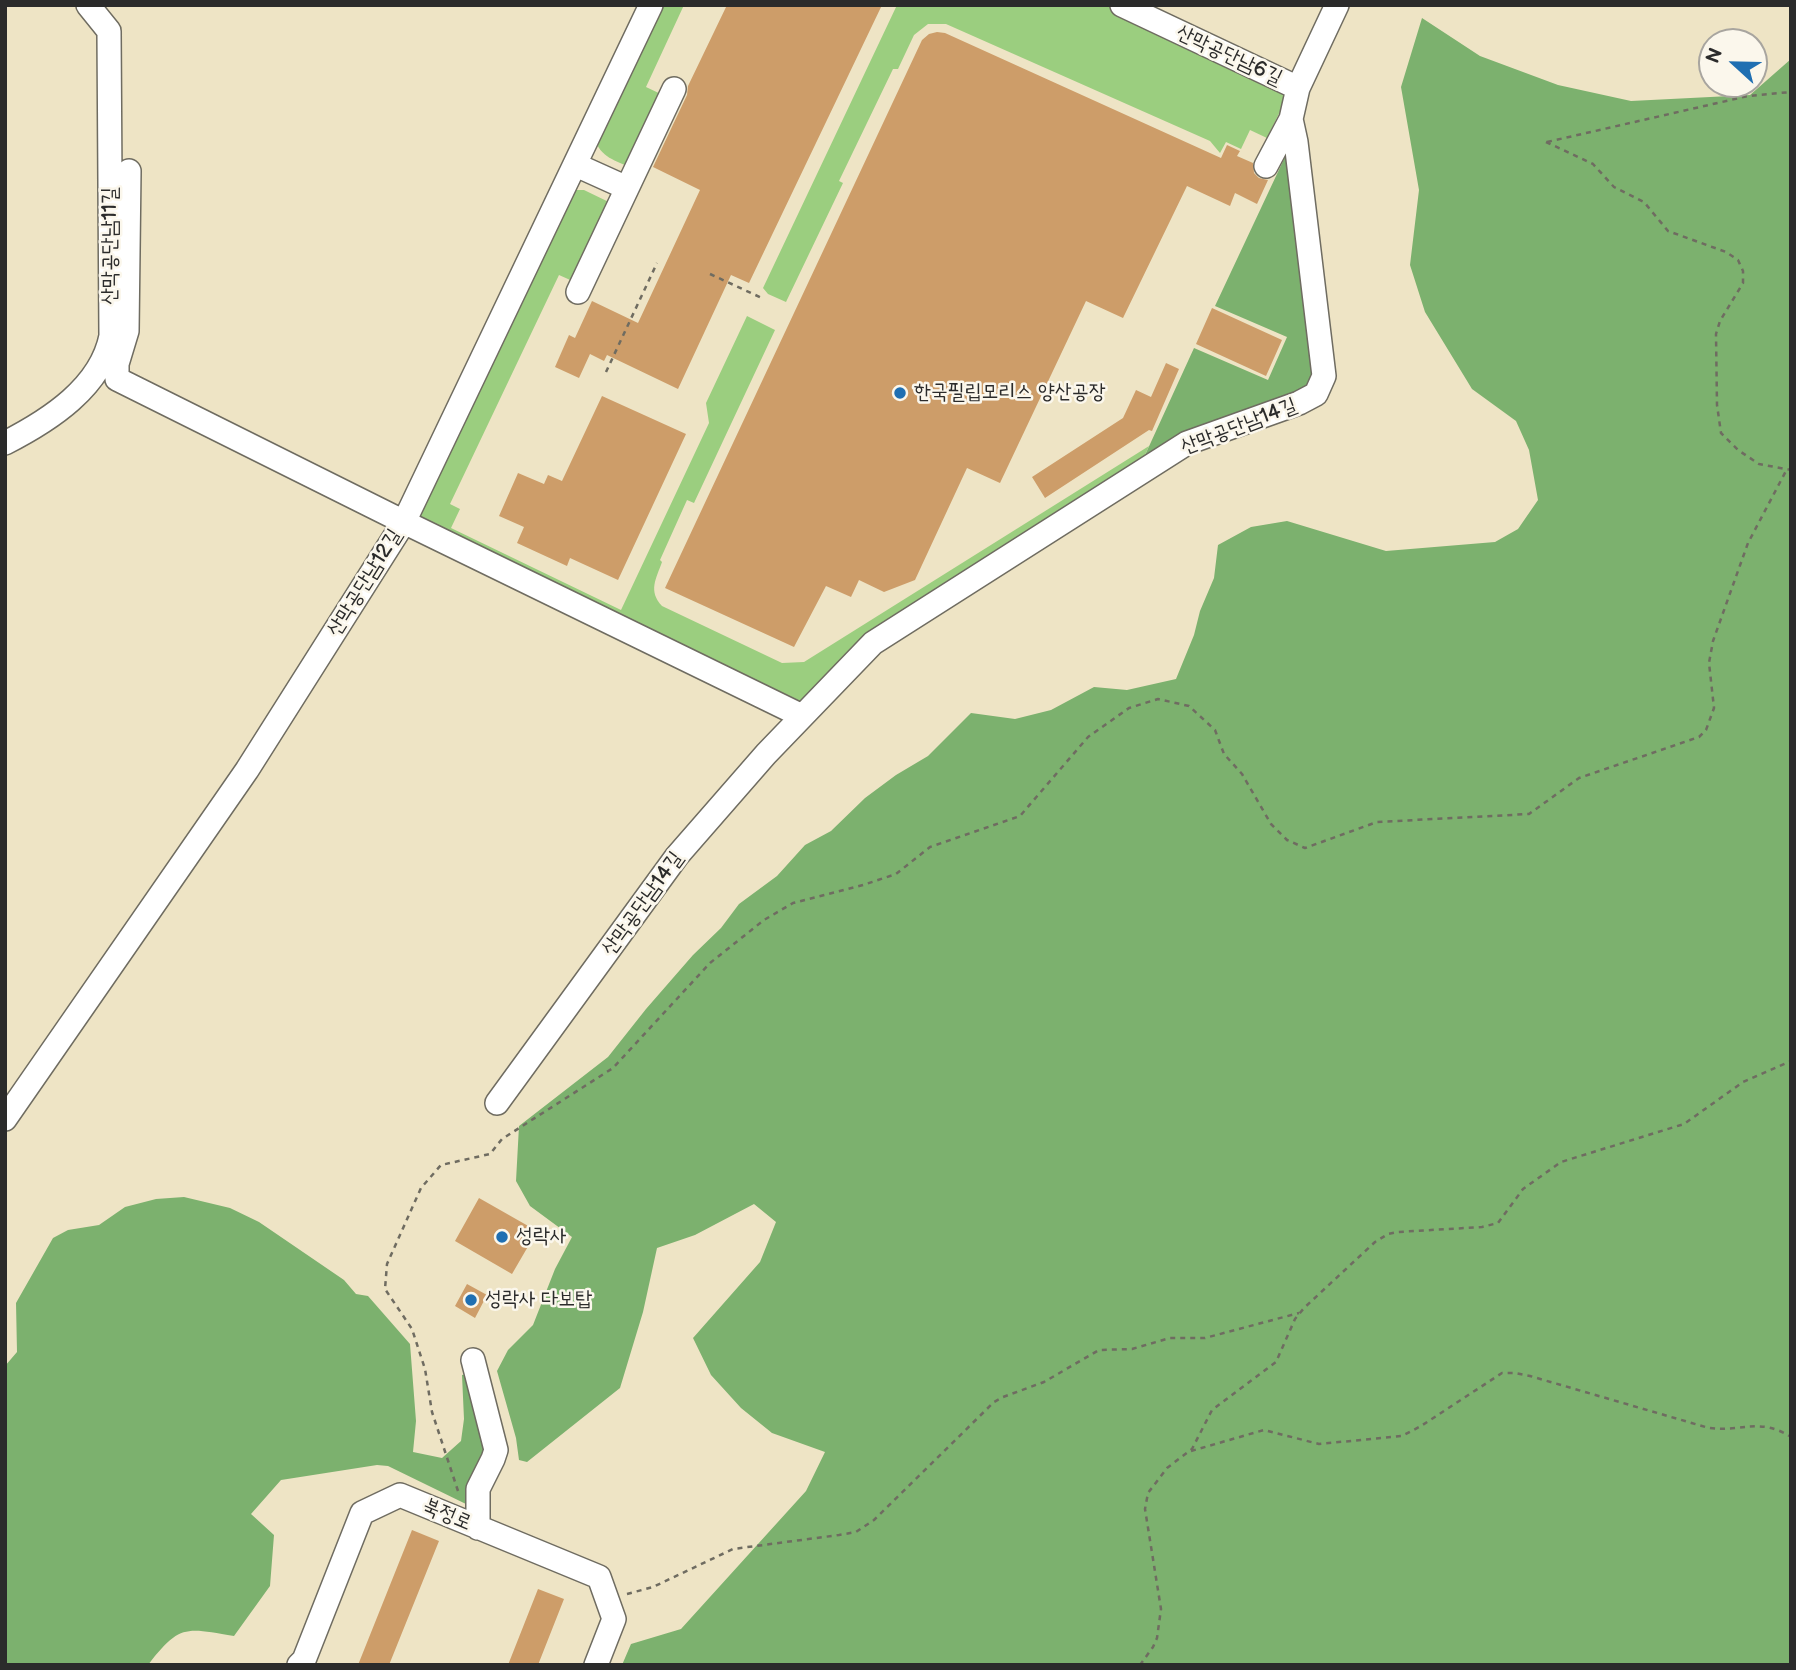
<!DOCTYPE html>
<html>
<head>
<meta charset="utf-8">
<style>
  body { margin:0 }
  #map { position:relative; width:1796px; height:1670px; overflow:hidden; background:#eee4c5; font-family:"Balsamiq Sans",sans-serif }
  canvas { display:block }
  .frame { position:absolute; inset:0; border:7px solid #2b2b2b; pointer-events:none }
  .north { position:absolute; left:1698px; top:28px; width:70px; height:70px; box-sizing:border-box; background:#fbf7ec; border:2px solid #a8a59f; border-radius:50%; rotate:292deg; font-size:19px; font-weight:700; line-height:28px; text-align:center; color:#2b2b2b }
  .north::after { content:''; display:block; margin:auto; width:24px; height:32px; background:#1f6fb2; clip-path:polygon(50% 0,100% 100%,50% 72%,0 100%) }
</style>
</head>
<body>
<div id="map">
<canvas width="1796" height="1670"></canvas>
<div class="frame"></div>
<div class="north">N</div>
</div>
<script>
const context = document.querySelector('canvas').getContext('2d');
context.lineJoin = 'round';
function fill(path, color) { context.fillStyle = color; context.fill(path, 'evenodd'); }
function trace(path, color, width, dash) { context.strokeStyle = color; context.lineWidth = width; context.lineCap = dash ? 'butt' : 'round'; context.setLineDash(dash || []); context.stroke(path); }
function write(font, color, halo, rows, align = 'center') {
  context.font = font + ' "Balsamiq Sans","Poor Story",sans-serif'; context.lineWidth = 5; context.setLineDash([]); context.textBaseline = 'middle'; context.strokeStyle = halo; context.fillStyle = color; for (const [text, x, y, turn = 0] of rows) {
    context.save(); context.translate(x, y); context.rotate((+turn || 0) * Math.PI / 180); context.textAlign = isNaN(turn) ? turn : align; if (halo) context.strokeText(text, 0, 0); context.fillText(text, 0, 0); context.restore();
  }
}
fill(new Path2D(`
  M651,5H684L646,87L665,96L632,168C616,161 600,157 595,139Z
  M897,5H1111L1289,93L1267,138L1250,130L1241,149L1226,142L1220,153L1210,141L946,24H928L914,35L898,69H893L839,181L843,183L786,302L768,294L763,288Z
  M575,190H584L615,205L577,283L559,275L450,504L460,509L451,528L621,610L709,423L706,403L747,316L775,330L694,503L687,500L660,560L662,562C656,579 648,591 662,606L782,663L804,662L1149,446L1135,477L873,643L802,716L404,522Z`), '#9bce7f');
fill(new Path2D(`
  M1422,18L1480,56L1558,85L1631,101L1750,95L1791,59V1665H622L631,1644L681,1629L806,1491L825,1452L772,1433L741,1408L711,1375L693,1338L760,1262L776,1222L754,1204L695,1235L657,1248L643,1312L620,1388L527,1462L519,1460L516,1438L497,1371L508,1350L533,1325L555,1269L572,1237L530,1206L516,1181L519,1126L608,1057L646,1009L693,955L721,928L739,904L777,876L805,845L831,831L865,798L896,775L928,756L971,713L1015,719L1051,710L1094,687L1127,690L1176,679L1194,635L1200,611L1214,578L1218,545L1251,527L1287,521L1386,551L1495,542L1518,529L1538,500L1529,450L1516,421L1472,389L1425,312L1410,265L1419,190L1401,87Z
  M1292,142L1321,387L1135,477L1194,348L1268,380L1287,337L1215,306Z
  M184,1197L230,1208L259,1222L344,1280L356,1294L368,1296L410,1344L416,1421L413,1452L442,1458L461,1441L464,1419L462,1375L468,1374L490,1445L468,1505L388,1466L377,1465L281,1480L251,1514L274,1535L270,1586L234,1636C185,1628 180,1624 148,1665H5V1366L17,1352L16,1303L53,1238L68,1230L99,1225L125,1207L156,1199Z`), '#7cb16e');
fill(new Path2D(`
  M727,5H882L749,283L731,275L678,389L607,355L604,361L590,354L579,378L555,367L569,335L575,338L592,301L638,323L700,190L653,167L687,95L688,86Z
  M937,32L945,33L1221,158L1227,145L1240,151L1237,156L1253,163L1254,173L1259,178L1268,180L1257,204L1235,193L1230,206L1187,186L1123,318L1086,301L1000,483L967,468L915,580L884,592L859,580L851,597L826,586L794,647L665,588L922,40L929,34Z
  M1212,308L1282,340L1266,376L1196,344Z
  M1166,363L1179,369L1152,431L1149,430L1045,498L1032,477L1123,418L1136,390L1151,397Z
  M602,396L686,434L618,580L570,558L567,566L517,543L524,527L499,516L518,473L544,484L548,475L562,481Z
  M479,1198L537,1231L512,1274L455,1241Z
  M467,1284L487,1295L475,1318L455,1306Z
  M412,1530L439,1541L389,1665H358Z
  M538,1589L564,1599L538,1665H508Z`), '#cd9d69');
const minor = new Path2D(`
  M1122,5L1298,88
  M576,165L627,188
  M1266,166L1291,119
  M129,171L127,331L117,364V379L404,522L802,716
  M578,292L674,89
  M5,443C50,420 101,387 111,336L109,31L88,5
  M497,1103L677,856L766,754L873,643L1187,443L1299,403L1316,394L1324,376L1296,142L1291,119L1298,88L1337,5
  M5,1119L247,770L404,522L651,5
  M473,1360L496,1450L493,1459L478,1489V1528
  M299,1665L304,1660L362,1513L400,1495L599,1577L614,1619L596,1665`);
trace(minor, '#6f6c61', 26);
trace(new Path2D(`
  M1546,142L1593,164L1614,187L1644,202L1668,231L1726,252L1738,260L1743,271V283L1720,321L1716,334L1717,405L1721,433L1738,450L1759,464L1791,470
  M1547,142L1748,96L1791,92
  M710,274L764,299
  M606,372L657,263
  M1191,1451L1264,1430L1319,1444L1402,1436L1421,1426L1502,1373H1515L1530,1376L1709,1428C1742,1432 1760,1417 1791,1437
  M458,1491L432,1412L425,1369L412,1329L385,1289L387,1264L421,1188L441,1165L490,1154L502,1139L613,1068L710,963L764,920L793,903L863,885L896,874L930,847L1020,816L1088,737L1129,708L1158,699L1189,706L1215,730L1224,754L1242,774L1271,824L1287,840L1305,848L1377,822L1529,814L1579,778L1699,737L1706,730L1714,708L1709,663L1713,641L1748,543L1787,469
  M627,1594L653,1587L733,1549L839,1535L856,1532L874,1520L994,1402L1003,1397L1044,1382L1099,1350L1132,1349L1170,1338H1205L1299,1313
  M1140,1665L1153,1647L1157,1638L1161,1609L1145,1509L1148,1493L1167,1468L1192,1449L1212,1410L1276,1362L1295,1319L1304,1308L1375,1242L1388,1234L1398,1232L1482,1227L1498,1223L1523,1189L1561,1162L1684,1124L1743,1082L1791,1061`), '#6f6c61', 2.5, [5, 5]);
trace(minor, '#fff', 23);
for (const [x, y, r, color] of [
  [900,393,7,"#1f6fb2"],
  [502,1237,7,"#1f6fb2"],
  [471,1300,7,"#1f6fb2"]
]) { const dot = new Path2D(); dot.arc(x, y, r, 0, 2 * Math.PI); context.fillStyle = color; context.fill(dot); trace(dot, '#fbf7ec', 2.5); }
write('21px', '#2b2b2b', '#fbf7ec', [
  ["산막공단남6길",1229,56,25],
  ["산막공단남11길",111,246,-90],
  ["산막공단남14길",1239,427,-21],
  ["산막공단남12길",365,583,-58],
  ["산막공단남14길",643,904,-54],
  ["북정로",447,1515,23]
]);
write('21px', '#2b2b2b', '#fbf7ec', [
  ["한국필립모리스 양산공장",914,393],
  ["성락사",516,1237],
  ["성락사 다보탑",485,1300]
], 'left');
</script>
</body>
</html>
